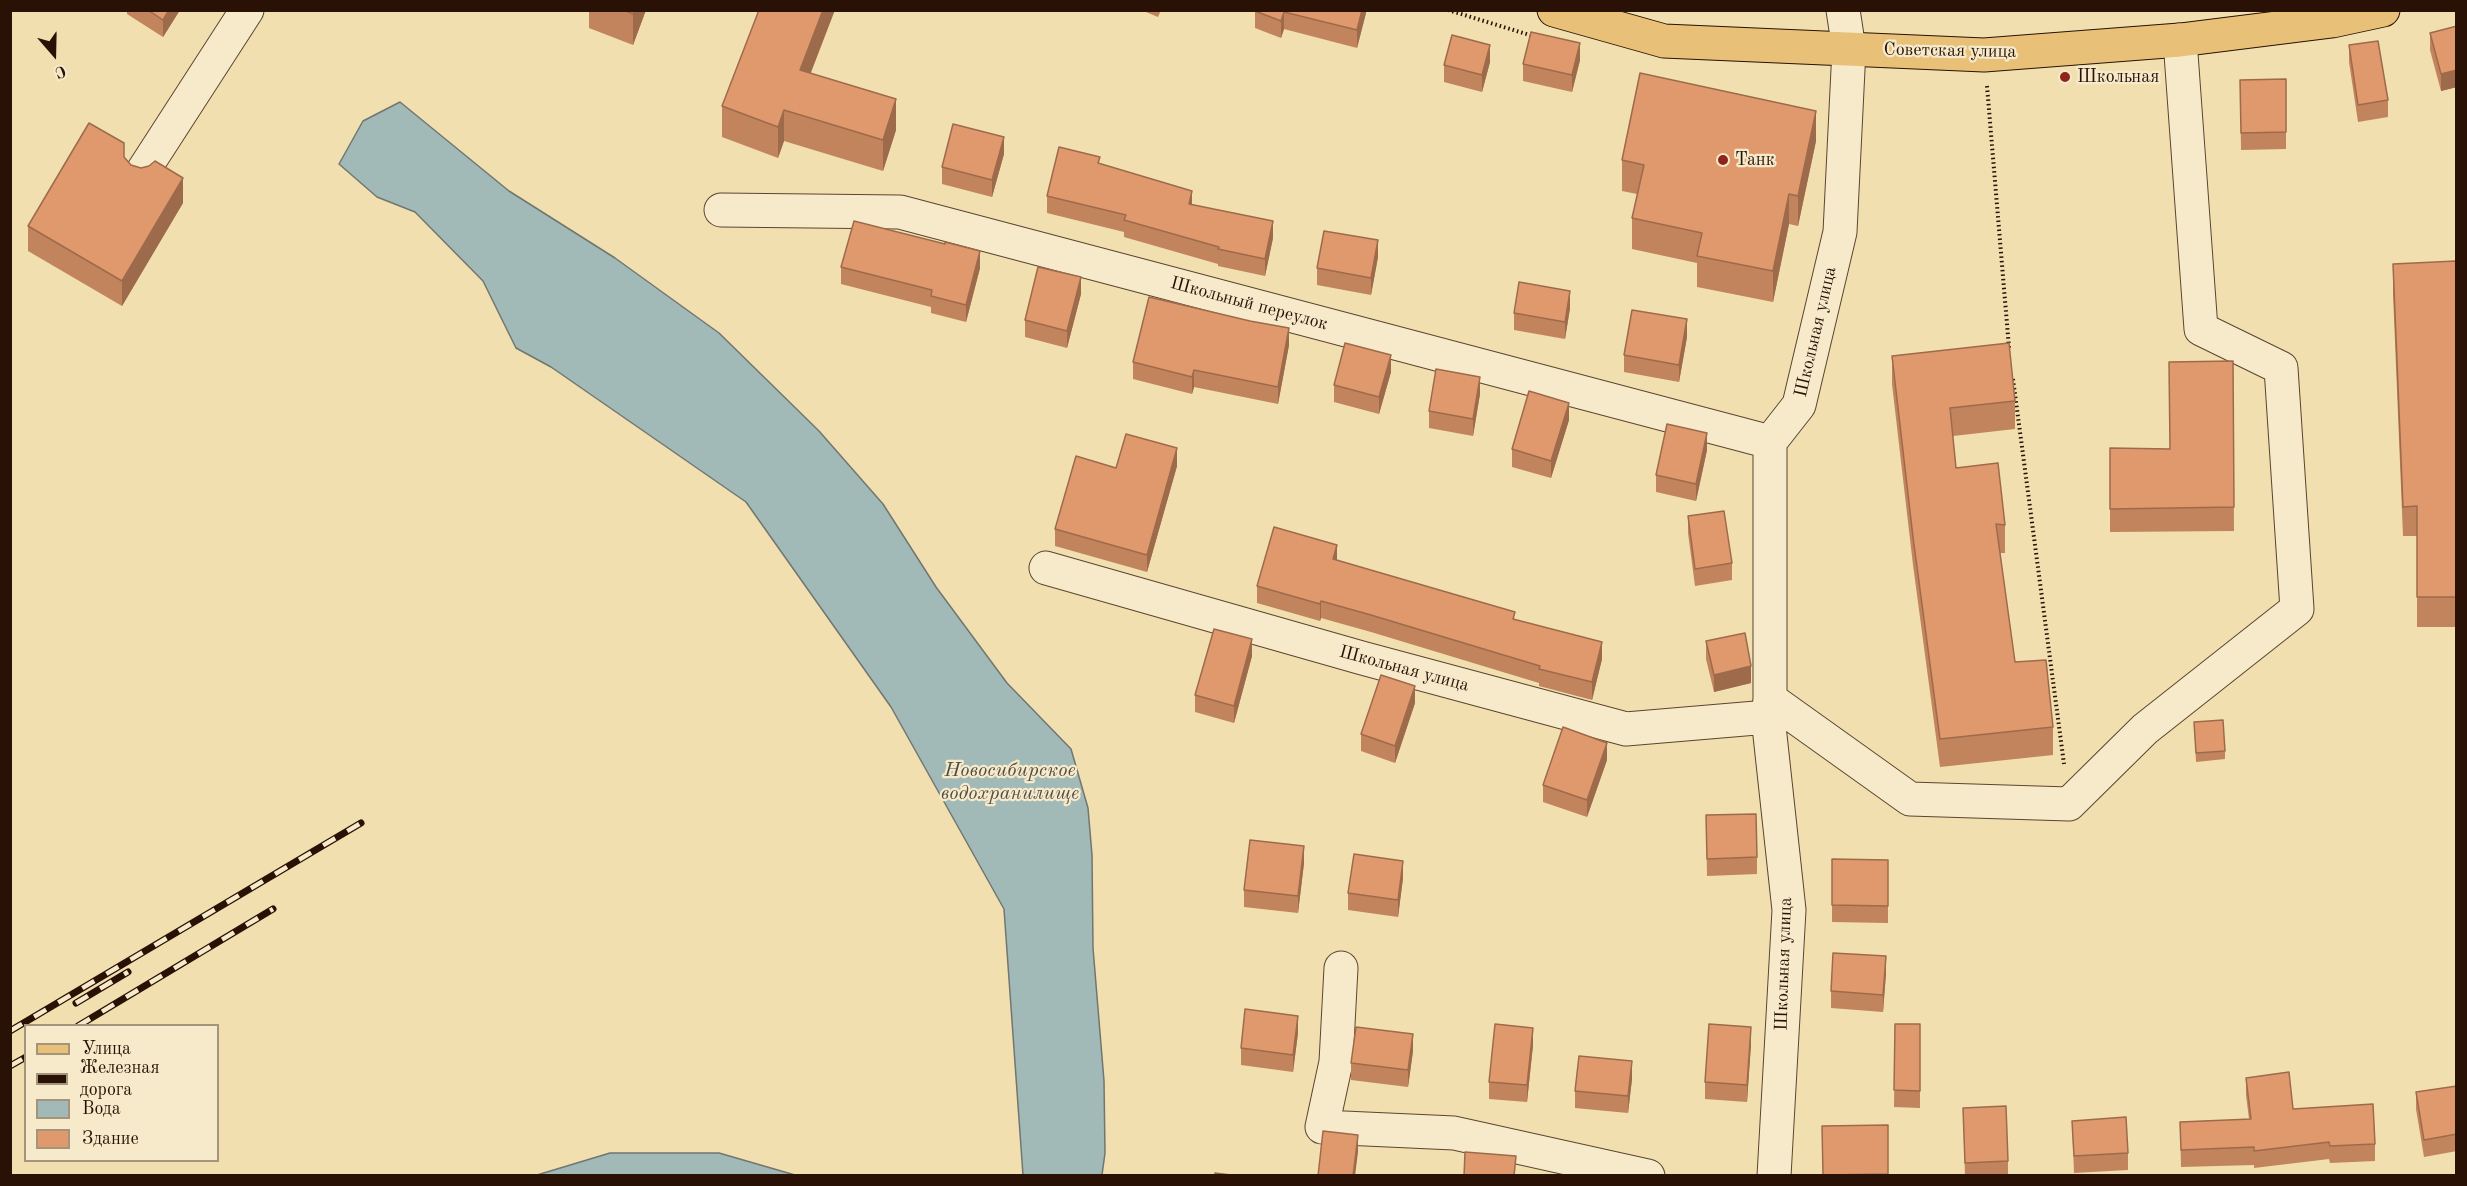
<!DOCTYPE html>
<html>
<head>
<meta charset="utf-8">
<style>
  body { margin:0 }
  #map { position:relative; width:2467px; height:1186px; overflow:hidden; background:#f1dfaf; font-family:"Old Standard TT",serif }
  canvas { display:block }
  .frame { position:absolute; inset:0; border:12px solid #291205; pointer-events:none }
  .legend { position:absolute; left:24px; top:1024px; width:195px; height:138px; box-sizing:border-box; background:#f6eacb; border:2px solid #a4947c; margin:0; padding:8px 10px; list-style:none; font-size:18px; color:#291205 }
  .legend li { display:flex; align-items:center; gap:12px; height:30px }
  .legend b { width:30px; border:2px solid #a4947c }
  .north { position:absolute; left:24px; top:24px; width:60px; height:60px; -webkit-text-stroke:4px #f6eacb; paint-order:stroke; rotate:160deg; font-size:16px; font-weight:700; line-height:24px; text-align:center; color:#291205 }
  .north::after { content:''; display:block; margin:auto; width:21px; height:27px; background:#291205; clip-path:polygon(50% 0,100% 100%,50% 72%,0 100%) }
</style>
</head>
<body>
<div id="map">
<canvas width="2467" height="1186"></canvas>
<div class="frame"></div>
<ul class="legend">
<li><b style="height:8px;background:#e8c078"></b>Улица</li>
<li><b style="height:8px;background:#291205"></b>Железная дорога</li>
<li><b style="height:16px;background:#a1b9b7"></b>Вода</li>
<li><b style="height:16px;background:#e0996c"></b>Здание</li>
</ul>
<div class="north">С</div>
</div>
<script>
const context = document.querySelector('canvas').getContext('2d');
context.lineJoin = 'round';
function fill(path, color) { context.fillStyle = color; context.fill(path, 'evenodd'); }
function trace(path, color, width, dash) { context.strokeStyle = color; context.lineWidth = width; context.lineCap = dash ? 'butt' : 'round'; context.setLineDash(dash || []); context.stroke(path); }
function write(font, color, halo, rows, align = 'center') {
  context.font = font + ' "Old Standard TT",serif'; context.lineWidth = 4.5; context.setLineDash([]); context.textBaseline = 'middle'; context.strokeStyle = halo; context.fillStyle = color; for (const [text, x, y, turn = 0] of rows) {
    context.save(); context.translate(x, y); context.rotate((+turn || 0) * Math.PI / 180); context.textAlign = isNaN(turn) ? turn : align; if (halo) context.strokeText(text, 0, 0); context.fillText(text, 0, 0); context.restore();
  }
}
const water = new Path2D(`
  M400,102L509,191L615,258L719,333L819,431L883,504L936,587L1007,683L1071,749L1088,808L1092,855L1093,948L1104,1081L1105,1153L1102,1175H1023L1004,909L891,707L746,502L551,367L516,348L483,281L415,212L377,197L339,164L363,121Z
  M610,1153H719L795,1175H537Z`);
fill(water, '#a1b9b7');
trace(water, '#717670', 1.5);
const minor = new Path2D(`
  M141,174L247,10
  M721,210L900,212L1770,442
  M1046,568L1362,658L1626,729L1768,717
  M1770,699L1910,799L2069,804L2145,729L2297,609L2281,368L2201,329L2180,40
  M1341,968L1336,1062L1322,1127L1454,1133L1648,1176
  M1774,1176L1789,910L1768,717L1770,699V442L1799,405L1840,232L1849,49L1843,10`);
const major = new Path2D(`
  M1554,10L1664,41L1984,55L2180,40L2332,21L2383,10`);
trace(minor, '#5b4530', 35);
trace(major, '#291205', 35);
trace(new Path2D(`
  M1448,10L1533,36
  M1987,86L2009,348
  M2013,379L2064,764`), '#291205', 4, [1.5, 3]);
trace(minor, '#f6eacb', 33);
trace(major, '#e8c078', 33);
const rail = new Path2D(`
  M76,1003L128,972
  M78,1026L273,909
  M10,1031L361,823
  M10,1066L26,1057`);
trace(rail, '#291205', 7);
trace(rail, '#f6eacb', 4.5, [14]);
fill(new Path2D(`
  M127,10H180L163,37L127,14Z
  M589,10H646L633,45L589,28Z
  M1141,10H1161L1158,17Z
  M1255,10H1366V13L1357,48L1284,29L1281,38L1255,28Z
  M2457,26V87L2441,91L2430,50V33Z
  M2349,45L2388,100V117L2358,122L2349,62Z
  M1580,60L1572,92L1523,81V64Z
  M1490,62L1482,92L1444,82V65Z
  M811,73L896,130L883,171L784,141L778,158L722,137V106Z
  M2286,79V149L2241,150L2240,80Z
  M1816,141L1798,226L1789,224L1773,302L1697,287V263L1632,249V218L1637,194L1622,191V160Z
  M1004,154L992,197L942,184V167Z
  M124,157L131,165L183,203L122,306L28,251V226Z
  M1100,164L1192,204L1273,238L1265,276L1218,266V264L1124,237V232L1047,213V196Z
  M1378,257L1371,295L1317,285V268Z
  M2393,264L2457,274V627H2417V536H2403L2393,294Z
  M841,267L980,268L966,322L931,313V307L841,284Z
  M1081,294L1067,348L1025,337V320Z
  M1570,308L1565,339L1514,330V313Z
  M1687,337L1679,382L1624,372V355Z
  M1289,345L1278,404L1194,387L1192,394L1133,379V362Z
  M1892,356L2015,401V429L1953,436L1956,468L2005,525V553H2000L2015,662L2053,727V755L1940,767L1913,565L1892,384Z
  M2233,361L2234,531L2110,532V448L2170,449Z
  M1391,372L1379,414L1334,402V385Z
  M1480,394L1473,436L1429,428V411Z
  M1569,420L1551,478L1512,467V449Z
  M1707,450L1696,501L1656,492V475Z
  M1177,466L1147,572L1055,546V529L1116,468Z
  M1688,516L1732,563V580L1695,586L1688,533Z
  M1337,560L1515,619L1602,659L1592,700L1539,686V683L1371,632L1321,618L1320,621L1257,603V586Z
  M1706,641L1751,683L1714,692L1706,659Z
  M1252,656L1234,723L1195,712V695Z
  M1415,703L1395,763L1361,751V734Z
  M2194,722L2225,751V759L2196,762Z
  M1607,760L1587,817L1543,802V785Z
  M1706,815L1757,857V874L1707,876Z
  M1832,859L1888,860V923L1832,922Z
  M1304,863L1298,913L1244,907V890Z
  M1403,878L1398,917L1348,910V893Z
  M1886,973L1883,1012L1831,1008V991Z
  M1895,1024H1920V1108L1894,1107Z
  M1298,1033L1293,1072L1241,1065V1048Z
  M1751,1044L1747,1102L1705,1099V1082Z
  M1533,1045L1527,1102L1489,1099V1082Z
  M1413,1051L1408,1087L1351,1080V1063Z
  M2246,1078L2293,1109L2375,1144V1161L2330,1163L2329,1159L2254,1168V1165L2181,1167L2180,1122L2249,1119L2246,1095Z
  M1632,1079L1628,1113L1575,1108V1091Z
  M2457,1086V1151L2424,1157L2416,1109V1092Z
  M1963,1108L2008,1161V1176H1965Z
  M2072,1121L2128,1153V1170L2074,1173Z
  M1888,1125V1176H1823L1822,1126Z`), '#c1845d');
fill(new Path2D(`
  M169,10H180L163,37V20Z
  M634,10H646L633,45V14Z
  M823,10H835L800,101V70Z
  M1362,10H1366V13L1357,48V30Z
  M1284,12V29L1281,38V21Z
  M1580,43V60L1572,92V75Z
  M1490,45V62L1482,92V75Z
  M2457,70V87L2441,91V74Z
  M896,99V130L883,171V140Z
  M784,110V141L778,158V127Z
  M1816,111V141L1798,226V196Z
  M1004,137V154L992,197V180Z
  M183,178V203L122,306V281Z
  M1192,191V208L1189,204Z
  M1789,194V224L1773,302V271Z
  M1273,221V238L1265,276V259Z
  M1378,240V257L1371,295V278Z
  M980,251V268L966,322V305Z
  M1081,277V294L1067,348V331Z
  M1570,291V308L1565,339V322Z
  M1687,319V337L1679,382V365Z
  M1289,328V345L1278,404V387Z
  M1391,355V372L1379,414V397Z
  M1194,370V387L1192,394V377Z
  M1480,377V394L1473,436V419Z
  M1569,403V420L1551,478V461Z
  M1707,433V450L1696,501V484Z
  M1177,448V466L1147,572V555Z
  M1337,545V562L1333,559Z
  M1321,601V618L1320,621V604Z
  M1252,639V656L1234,723V706Z
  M1602,642V659L1592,700V682Z
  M1751,666V683L1714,692V675Z
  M1415,686V703L1395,763V746Z
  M1607,743V760L1587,817V800Z
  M1304,846V863L1298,913V896Z
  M1403,861V878L1398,917V900Z
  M1886,956V973L1883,1012V995Z
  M1298,1016V1033L1293,1072V1055Z
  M1751,1027V1044L1747,1102V1085Z
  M1533,1028V1045L1527,1102V1085Z
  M1413,1034V1051L1408,1087V1070Z
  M1632,1061V1079L1628,1113V1096Z
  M1358,1135V1152L1355,1176H1353Z`), '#9d6b4c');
const building = new Path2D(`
  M148,10H169L163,20Z
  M624,10H634L633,14Z
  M759,10H823L800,70L896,99L883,140L784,110L778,127L722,106Z
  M1255,10H1362L1357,30L1284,12L1281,21L1255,11Z
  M2457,26V70L2441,74L2430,33Z
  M1531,32L1580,43L1572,75L1523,64Z
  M1452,35L1490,45L1482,75L1444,65Z
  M2378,41L2388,100L2358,105L2349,45Z
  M1640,73L1816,111L1798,196L1789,194L1773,271L1697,256L1702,233L1632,218L1644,165L1622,160Z
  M2286,79V132L2241,133L2240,80Z
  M89,123L124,143V157L131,165L141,168L149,166L155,161L183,178L122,281L28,226Z
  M953,124L1004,137L992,180L942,167Z
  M1059,147L1100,157L1098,163L1192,191L1189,204L1273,221L1265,259L1218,249L1219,247L1124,220L1126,215L1047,196Z
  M854,221L945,244V242L980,251L966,305L931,296L932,290L841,267Z
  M1324,231L1378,240L1371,278L1317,268Z
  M2456,261L2457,597H2417V506L2403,507L2393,264Z
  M1038,267L1081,277L1067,331L1025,320Z
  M1519,282L1570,291L1565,322L1514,313Z
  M1149,297L1250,321L1289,328L1278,387L1194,370L1192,377L1133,362Z
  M1632,310L1687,319L1679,365L1624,355Z
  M1345,343L1391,355L1379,397L1334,385Z
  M2009,343L2015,401L1950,408L1956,468L1998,463L2005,525L1996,524L2015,662L2046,660L2053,727L1940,739L1913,537L1892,356Z
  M2233,361L2234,507L2110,509V448L2170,449L2169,362Z
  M1436,369L1480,377L1473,419L1429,411Z
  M1529,391L1569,403L1551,461L1512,449Z
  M1667,424L1707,433L1696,484L1656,475Z
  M1126,434L1177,448L1147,555L1055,529L1076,456L1116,468Z
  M1724,511L1732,563L1695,569L1688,516Z
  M1274,527L1337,545L1333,559L1515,612L1513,619L1602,642L1592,682L1539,669L1540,666L1371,615L1321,601L1320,604L1257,586Z
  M1214,629L1252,639L1234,706L1195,695Z
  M1745,633L1751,666L1714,675L1706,641Z
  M1381,675L1415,686L1395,746L1361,734Z
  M2223,720L2225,751L2196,753L2194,722Z
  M1563,727L1607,743L1587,800L1543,785Z
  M1756,814L1757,857L1707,859L1706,815Z
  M1250,840L1304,846L1298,896L1244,890Z
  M1354,854L1403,861L1398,900L1348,893Z
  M1832,859L1888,860V906L1832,905Z
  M1833,953L1886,956L1883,995L1831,991Z
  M1245,1009L1298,1016L1293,1055L1241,1048Z
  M1495,1024L1533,1028L1527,1085L1489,1082Z
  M1709,1024L1751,1027L1747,1085L1705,1082Z
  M1895,1024H1920V1091L1894,1090Z
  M1356,1027L1413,1034L1408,1070L1351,1063Z
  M1579,1056L1632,1061L1628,1096L1575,1091Z
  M2289,1072L2293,1109L2373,1104L2375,1144L2330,1146L2329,1142L2254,1151V1147L2181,1150L2180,1122L2251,1119L2246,1078Z
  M2457,1086V1134L2424,1140L2416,1092Z
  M2006,1106L2008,1161L1965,1163L1963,1108Z
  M2126,1117L2128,1153L2074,1156L2072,1121Z
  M1888,1125V1174L1823,1175L1822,1126Z
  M1323,1131L1358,1135L1353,1176H1318Z
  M1465,1152L1516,1156L1514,1176H1464Z
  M1215,1173L1239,1176H1215Z`);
fill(building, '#e0996c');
trace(building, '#9d6b4c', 1.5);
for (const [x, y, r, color] of [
  [2065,77,6,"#8f2418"],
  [1723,160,6,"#8f2418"]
]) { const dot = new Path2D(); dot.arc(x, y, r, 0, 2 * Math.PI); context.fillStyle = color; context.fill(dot); trace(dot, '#f6eacb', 2); }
write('18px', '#291205', '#f6eacb', [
  ["Советская улица",1950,51,1],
  ["Школьный переулок",1249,304,15],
  ["Школьная улица",1816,332,-77],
  ["Школьная улица",1404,669,15],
  ["Школьная улица",1784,964,-88]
]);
write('18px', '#291205', '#f6eacb', [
  ["Школьная",2077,77],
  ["Танк",1735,160]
], 'left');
write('italic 20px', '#534c43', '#f6eacb', [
  ["Новосибирское",1010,771],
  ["водохранилище",1010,794]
]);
</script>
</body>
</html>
